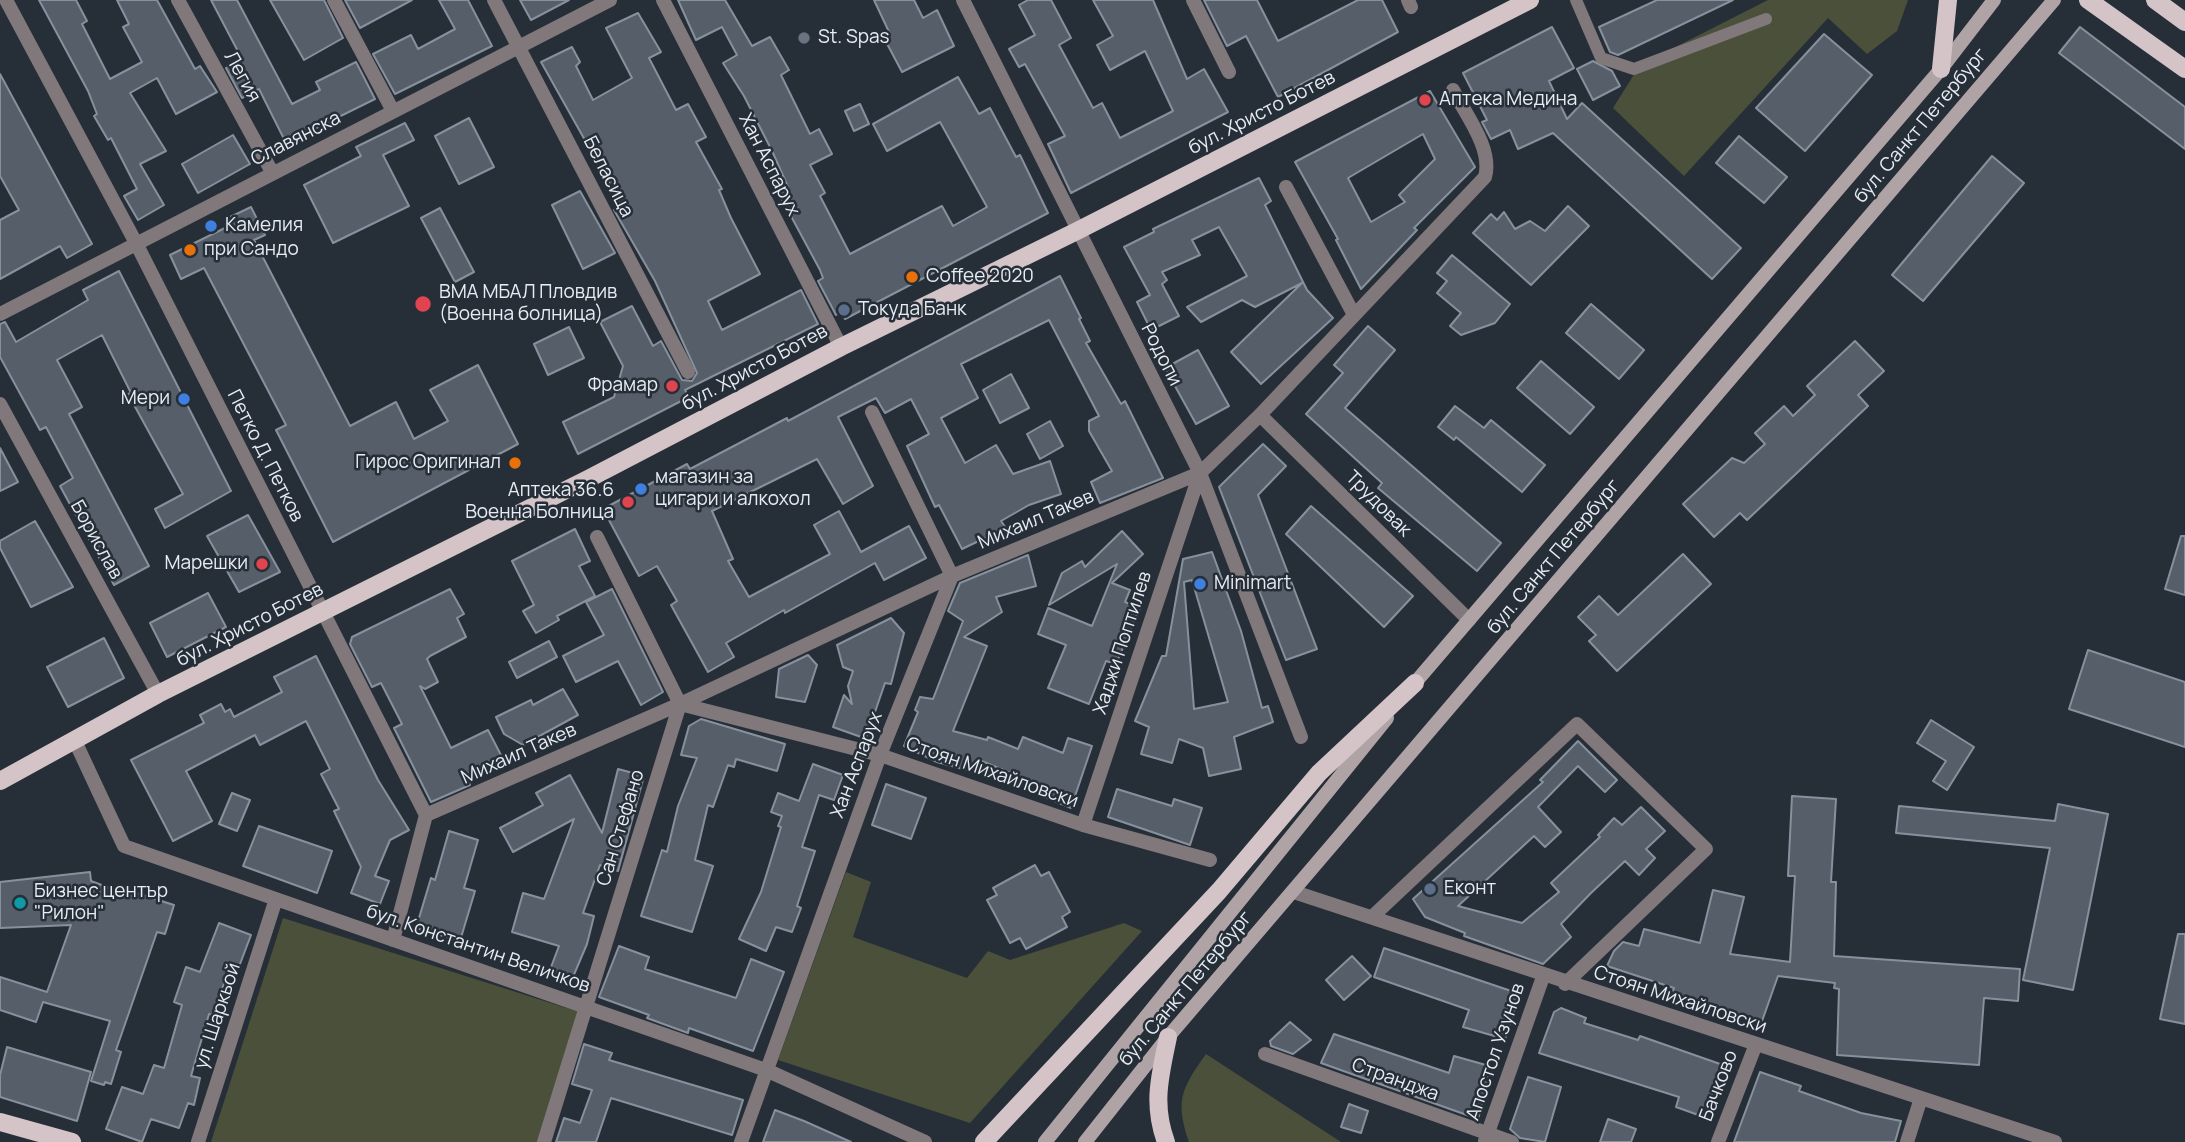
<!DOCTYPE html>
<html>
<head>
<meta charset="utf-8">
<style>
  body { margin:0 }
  canvas { display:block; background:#262e38 }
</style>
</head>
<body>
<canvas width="2185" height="1142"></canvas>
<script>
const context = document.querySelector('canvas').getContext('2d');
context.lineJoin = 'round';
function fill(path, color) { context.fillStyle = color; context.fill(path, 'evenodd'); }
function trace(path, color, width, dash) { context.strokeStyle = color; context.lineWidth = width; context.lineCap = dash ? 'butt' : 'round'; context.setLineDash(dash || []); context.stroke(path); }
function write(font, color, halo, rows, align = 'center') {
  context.font = font + ' Manrope,sans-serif'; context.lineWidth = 5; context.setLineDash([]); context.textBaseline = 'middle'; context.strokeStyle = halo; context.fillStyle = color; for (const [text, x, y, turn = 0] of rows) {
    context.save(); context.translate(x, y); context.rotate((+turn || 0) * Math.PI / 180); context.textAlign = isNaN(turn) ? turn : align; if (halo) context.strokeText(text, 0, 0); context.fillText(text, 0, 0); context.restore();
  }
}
fill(new Path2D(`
  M1768,0H1908L1897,31L1867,54L1828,18L1684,176L1613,108L1640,65Z
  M846,872L871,882L853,937L967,978L988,951L1010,960L1124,923L1142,931L970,1123L778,1060Z
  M283,918L579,1012L537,1142H211Z
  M1206,1054L1341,1142H1189C1175,1101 1181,1089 1206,1054Z`), '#4a503a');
const building = new Path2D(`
  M39,0H76L87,21L82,24L110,79L142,62L123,27L129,24L117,0H157L195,69L200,66L217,92L176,114L157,78L130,93L166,151L140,164L164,205L138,220L124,196L137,189L111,138L108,140L94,116L97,114L88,91Z
  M211,0H237L292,104L320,90L316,82L356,62L375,99L286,143L259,89L242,98L226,68L242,59Z
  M270,0H324L343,38L304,60Z
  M345,0H412L360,28Z
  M439,0H468L492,46L395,94L373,54L411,35L418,49L455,29Z
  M520,0H569L531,20Z
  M678,0H725L752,46L770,37L789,70L781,75L810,134L819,129L832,154L810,165L825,193L820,196L850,254L942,206L953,226L987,207L940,122L887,151L873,124L958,77L979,114L990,108L1016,157L1020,155L1048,213L845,319L841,312L836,315L818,281L823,278L820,270L778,192L788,187L773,153L744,96L723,63L737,55L722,27L696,40Z
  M874,0H914L923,18L937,10L954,46L902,72L884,38L890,34Z
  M1028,0H1051L1071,38L1059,45L1093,108L1102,103L1120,138L1173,111L1145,51L1110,70L1097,45L1113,36L1093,0H1153L1187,79L1204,69L1228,112L1071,193L1048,144L1065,136L1025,64L1019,67L1009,49L1035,35L1019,5Z
  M1204,0H1257L1278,41L1358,0H1382L1398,32L1278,97L1246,36L1227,46Z
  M1657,0H1733L1618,55L1610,52L1599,27Z
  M638,13L661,52L649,58L676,110L688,104L706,137L696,142L722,189L719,190L731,218L760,274L708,301L722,330L801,290L818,324L685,390L689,397L578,454L563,422L614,397L623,366L600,322L632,306L653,346L661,341L682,380L692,381L697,373L655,281L614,210L622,206L541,62L572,47L580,62L576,66L593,100L632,78L606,28Z
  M1552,27L1574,68L1549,81L1567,119L1582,103L1741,248L1712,279L1553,133L1518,149L1510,130L1491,139L1482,122L1487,120L1463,73Z
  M2080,27L2185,107V149L2059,53Z
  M1824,34L1872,75L1805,151L1756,108Z
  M1593,61L1612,71L1620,86L1593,100L1577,69Z
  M0,74L92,244L67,258L60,246L0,279V220L19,210L0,176Z
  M1430,91L1475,167L1414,228L1417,230L1361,289L1336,240L1338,239L1295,162ZM1423,134L1435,159L1399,195L1405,202L1371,222L1348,178Z
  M860,104L869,124L854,131L845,111Z
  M469,118L494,167L459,184L435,136Z
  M405,123L414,140L383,155L409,206L333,243L304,185L361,156L356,147Z
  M233,135L250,164L198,193L182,164Z
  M1739,136L1787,177L1764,203L1716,163Z
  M1992,156L2024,183L1923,301L1892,275Z
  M1259,178L1271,201L1265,205L1307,290L1333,318L1261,384L1231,352L1302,283L1255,307L1242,300L1201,322L1187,307L1247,276L1219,227L1192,240L1200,255L1162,272L1167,280L1162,284L1179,316L1151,330L1137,302L1150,295L1124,247L1154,232L1153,229Z
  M580,191L615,253L583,269L552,205Z
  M1568,206L1589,226L1531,285L1473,233L1491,214L1497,220L1504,212L1515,229L1530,221L1545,231Z
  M251,207L265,235L254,240L350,426L396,402L414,439L448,421L430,390L478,365L518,444L333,542L276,430L286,425L204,268L181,279L170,255L229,226L226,219Z
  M440,208L474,272L455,282L421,218Z
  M1452,255L1510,304L1495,323L1461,335L1450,326L1461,313L1437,293L1447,281L1437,273Z
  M119,271L231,491L165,528L155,509L183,494L128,394L131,393L102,335L57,360L82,407L69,414L149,566L114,585L60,486L73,478L46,427L40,430L0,357V324L5,322L16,342L88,300L83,290Z
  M1060,276L1081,318L1079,319L1090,341L1086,343L1121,404L1125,401L1163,478L1100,503L1091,482L1112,471L1089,431V421L1099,416L1049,320L961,364L978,398L941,418L965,463L996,445L1013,474L1050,461L1061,494L1029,505L1001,521L1006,528L962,549L939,505L935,507L907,446L929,434L911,399L885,413L876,398L838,417L873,486L843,504L817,459L712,511L733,559L728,561L749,597L830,554L814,525L839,511L861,552L909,526L926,558L884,580L875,563L785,613L784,610L726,643L734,657L708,672L671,605L677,601L657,566L639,576L603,509L687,464L690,469L787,418L788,421Z
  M1591,304L1644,350L1619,379L1566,333Z
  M1368,326L1395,350L1345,408L1501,543L1477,571L1378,488L1382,483L1306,414L1343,373L1334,365Z
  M569,327L584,358L548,375L534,344Z
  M1855,341L1884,371L1858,395L1868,406L1747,520L1740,513L1714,537L1683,504L1732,458L1744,463L1765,444L1755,433L1784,406L1793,416L1815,395L1807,386Z
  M1198,350L1229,406L1196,424L1165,368Z
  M1541,361L1594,407L1570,434L1517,388Z
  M1011,374L1029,408L1000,423L983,390Z
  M1455,406L1484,428L1491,420L1545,465L1522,492L1456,437L1454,440L1438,427Z
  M1050,421L1063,446L1040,459L1027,434Z
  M1263,444L1286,466L1258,495L1317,649L1286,660L1219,487Z
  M0,448L18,482L0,491Z
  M1311,506L1413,596L1384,627L1286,534Z
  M248,515L280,572L239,592L207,536Z
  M35,521L73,587L31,607L0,548V541Z
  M575,529L590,561L579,566L595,596L557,616L559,620L536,633L523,611L534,605L512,561Z
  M1122,531L1143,554L1112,583L1130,590L1125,602L1140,608L1116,664L1106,661L1089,704L1048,688L1066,645L1038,634L1048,608L1092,626L1117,564L1049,605L1062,573L1082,561L1085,567Z
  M2181,536H2185V595L2165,589Z
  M1212,552L1241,631L1262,708L1268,706L1273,722L1234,737L1241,769L1209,776L1203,748L1179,739L1172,763L1141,754L1149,727L1135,721L1162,656H1166L1183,559ZM1192,580L1228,702L1194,709L1184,582Z
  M1683,554L1711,584L1617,671L1589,641L1596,635L1578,617L1599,596L1618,615Z
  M1028,555L1036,586L996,597L1002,612L964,637L987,646L953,731L987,740L988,737L1018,749L1023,737L1063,753L1068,738L1092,746L1071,808L1040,795L1044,787L977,759L974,772L937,762L904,746L918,712L915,710L920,697L933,699L963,621L948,611L960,583Z
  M450,589L464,614L457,618L466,637L430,656L427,659L438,682L425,689L420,686L451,748L488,730L502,757L465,775L470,785L431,802L394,728L402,724L381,683L372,687L350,644L352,637Z
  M612,589L663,692L641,705L618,661L576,682L563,656L604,635L586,602Z
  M208,593L226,627L167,657L150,623Z
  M891,618L904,633L891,684L885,683L865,741L861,737L833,727L844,695L852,704L848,686L853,671L843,667L837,645Z
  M104,638L124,678L68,707L47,667Z
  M549,641L557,657L517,678L509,662Z
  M2088,650L2185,682V747L2069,709Z
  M808,655L817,665L805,702L776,697L779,669Z
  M316,656L378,780L409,830L390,840L375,876L389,881L380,904L351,893L361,867L334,811L339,809L321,774L330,769L306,721L260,745L255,735L186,771L212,821L173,841L131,760L204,723L200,715L221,704L225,712L230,709L234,717L282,692L274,677Z
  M563,689L578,715L523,745L504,734L496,717L531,700L533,705Z
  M701,719L785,744L777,771L736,759L734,767L728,765L713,807L708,805L695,860L713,866L692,932L641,916L662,850L667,852L678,806L697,758L681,755L689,726Z
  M1931,720L1974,747L1947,790L1933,781L1946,761L1917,743Z
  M1578,741L1617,780L1605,792L1578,766L1538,807L1561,832L1545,847L1534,836L1458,906L1522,923L1559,892L1551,883L1600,837L1598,835L1614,818L1622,825L1641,807L1665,831L1646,849L1655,858L1639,875L1625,861L1591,893L1561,924L1571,937L1543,964L1464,936L1465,933L1425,917L1413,899L1543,782L1540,780Z
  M813,764L843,775L834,800L819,795L802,847L815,851L797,906L801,908L792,932L776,927L766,951L739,939L761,892L781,827L778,826L782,816L771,812L778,793L799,801Z
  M618,769L644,776L618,871L600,865L583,913L594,916L587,944L570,984L548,975L559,946L512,932L523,893L544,899L574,819L513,852L500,828L543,805L536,793L570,775L602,833Z
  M886,784L926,798L911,839L872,825Z
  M1117,789L1172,806L1174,799L1202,808L1190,845L1108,817Z
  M232,793L250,800L237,831L219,824Z
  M1792,796L1836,799L1831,882H1836L1834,956L2020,969L2018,1001L1984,998L1979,1065L1837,1055L1839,989L1834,988L1835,983L1778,976L1761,1024L1671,994L1674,988L1607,966L1614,951L1623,942L1639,946L1644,929L1700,943L1713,890L1744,897L1730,954L1790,962L1795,876H1788Z
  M2058,804L2108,814L2073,990L2023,980L2050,848L1896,833L1899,806L2055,821Z
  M259,826L332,851L317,893L243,866Z
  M449,831L478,840L464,888L475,891L460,941L416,928L431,878L435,880Z
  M1035,865L1041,876L1049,872L1070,912L1062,917L1067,927L1026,949L1020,938L1010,943L987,900L997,895L993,888Z
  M90,872L91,881L131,896L133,892L174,905L165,934L157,932L116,1050L121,1052L111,1084L105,1082L104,1085L91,1081L110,1021L43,1002L36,1022L0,1010V977L47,992L71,925L0,928V882Z
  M219,923L251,935L237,972L229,969L213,1015L209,1014L191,1076L200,1078L194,1105L188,1103L179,1128L151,1119L142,1142L106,1129L122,1087L143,1094L154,1065L164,1068L182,1005L174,1002L186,967L200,972Z
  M2178,934H2185V1024L2160,1019Z
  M619,946L649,957L645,969L736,998L751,959L784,972L753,1051L689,1028L688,1033L647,1018L649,1015L599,997Z
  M1384,948L1520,994L1505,1039L1463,1027L1469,1010L1374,977Z
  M1352,956L1371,976L1344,1000L1326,980Z
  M1561,1008L1586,1018L1584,1023L1638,1040L1640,1036L1723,1065L1704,1117L1676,1107L1679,1097L1539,1053L1554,1012Z
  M1290,1022L1311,1040L1293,1054L1271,1046L1270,1041Z
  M1334,1034L1449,1073L1454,1056L1493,1067L1478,1119L1321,1063Z
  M584,1044L612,1053L609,1060L743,1100L732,1135L611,1098L596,1142H556L564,1118L580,1123L592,1090L572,1084Z
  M7,1047L91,1072L77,1121L0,1097V1075Z
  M1760,1072L1801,1086L1799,1091L1861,1113L1901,1121L1895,1142H1734Z
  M1528,1077L1561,1087L1545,1142L1520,1138L1510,1129Z
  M1349,1104L1368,1111L1361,1133L1341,1127Z
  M775,1110L804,1121L851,1142H763Z
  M1608,1119L1636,1129L1631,1142H1600Z`);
fill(building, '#555e69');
trace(building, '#87919d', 2);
trace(new Path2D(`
  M1576,0L1601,58L1634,69L1766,19`), '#80787a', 12);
trace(new Path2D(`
  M6,0L136,243L426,815L393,940
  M178,0L272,172
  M334,0L393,111
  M494,0L688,372
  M663,0L841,347
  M963,0L1200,473L1301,737
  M1193,0L1229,72
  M1408,0L1411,7
  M1286,187L1353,313
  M0,314L610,0
  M0,404L158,694
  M1260,415L1469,620
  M680,704L880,755L1083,825L1210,860
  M74,739L124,846L766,1070L925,1142
  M426,815L680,704L952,576L1200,473L1260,415L1485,177C1493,149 1466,115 1453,90
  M1083,825L1200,473
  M1294,892L2055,1142
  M1372,917L1577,724L1706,849L1565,984
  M1265,1054L1512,1142
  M1485,1141L1544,974
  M198,1142L275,902
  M544,1142L680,704L597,537
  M741,1142L880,755L952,576L872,412
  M1718,1142L1756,1044
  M1907,1142L1921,1098`), '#80787a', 14);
trace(new Path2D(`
  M1408,691L1941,69L1994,0
  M1045,1142L1387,718
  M1085,1142L1168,1037L2054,0`), '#afa3a5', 14);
trace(new Path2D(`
  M2088,0L2185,69
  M2155,0L2185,22
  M1941,69L1948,0
  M0,781L158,694L588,479L841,347L1077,231L1530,0
  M0,1122L72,1142
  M984,1142L1219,891L1319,773L1415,683
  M1166,1142C1152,1104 1160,1076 1168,1037`), '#d4c4c7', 18);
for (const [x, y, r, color] of [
  [804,38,7,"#6b7280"],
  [1425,100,7,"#e0444e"],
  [211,226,7,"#3f7fe0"],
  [190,250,7,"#e8710a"],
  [912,277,7,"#e8710a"],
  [423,304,9,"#e0444e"],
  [844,310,7,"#5c6f8a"],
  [672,386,7,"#e0444e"],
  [184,399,7,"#3f7fe0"],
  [515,463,7,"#e8710a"],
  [641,489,7,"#3f7fe0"],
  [628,502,7,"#e0444e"],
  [262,564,7,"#e0444e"],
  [1200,584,7,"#3f7fe0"],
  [1430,889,7,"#5c6f8a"],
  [20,903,7,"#0f9aa8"]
]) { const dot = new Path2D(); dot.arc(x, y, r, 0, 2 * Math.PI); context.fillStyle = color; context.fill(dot); trace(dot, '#262e38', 2.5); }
write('19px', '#e7ecf3', '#262e38', [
  ["St. Spas",818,38],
  ["Аптека Медина",1439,100],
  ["Камелия",225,226],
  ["при Сандо",204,250],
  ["Coffee 2020",926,277],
  ["ВМА МБАЛ Пловдив",439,293],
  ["(Военна болница)",439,315],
  ["Токуда Банк",858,310],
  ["Фрамар",658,386,"right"],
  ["Мери",170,399,"right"],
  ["Гирос Оригинал",501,463,"right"],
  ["магазин за",655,478],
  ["цигари и алкохол",655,500],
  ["Аптека 36.6",614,491,"right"],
  ["Военна Болница",614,513,"right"],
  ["Марешки",248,564,"right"],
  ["Minimart",1214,584],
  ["Еконт",1444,889],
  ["Бизнес център",34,892],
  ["\"Рилон\"",34,914]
], 'left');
write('19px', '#e7ecf3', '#262e38', [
  ["Легия",242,77,61],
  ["бул. Христо Ботев",1262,113,-27],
  ["бул. Санкт Петербург",1921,126,-50],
  ["Славянска",296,139,-27],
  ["Хан Аспарух",769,165,63],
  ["Беласица",608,177,63],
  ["Родопи",1161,355,63],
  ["бул. Христо Ботев",755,368,-28],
  ["Петко Д. Петков",265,456,63],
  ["Трудовак",1378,504,45],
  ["Михаил Такев",1036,520,-23],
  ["Борислав",96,540,61],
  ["бул. Санкт Петербург",1554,557,-50],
  ["бул. Христо Ботев",250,625,-27],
  ["Хаджи Поптилев",1123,643,-72],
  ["Михаил Такев",519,754,-24],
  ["Хан Аспарух",857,765,-69],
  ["Стоян Михайловски",992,773,19],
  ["Сан Стефано",621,828,-73],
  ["бул. Константин Величков",478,949,19],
  ["бул. Санкт Петербург",1186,989,-50],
  ["Стоян Михайловски",1680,1000,18],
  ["ул. Шаркьой",218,1016,-72],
  ["Апостол Узунов",1496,1052,-71],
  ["Странджа",1395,1080,20],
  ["Бачково",1719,1086,-69]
]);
</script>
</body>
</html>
